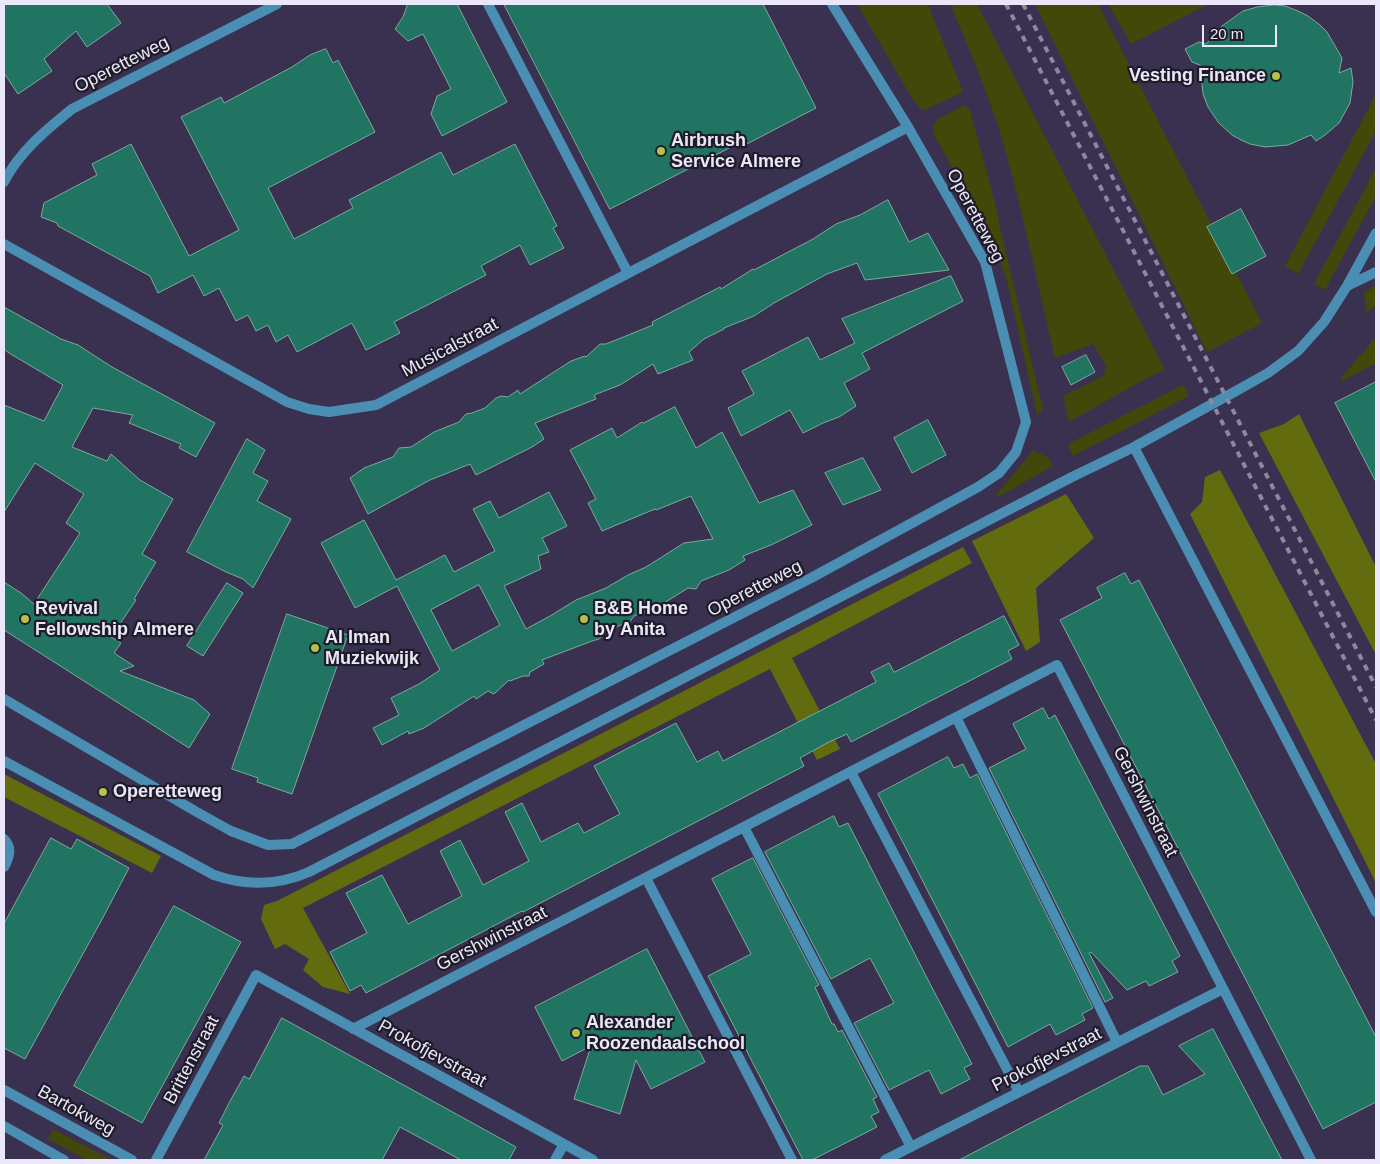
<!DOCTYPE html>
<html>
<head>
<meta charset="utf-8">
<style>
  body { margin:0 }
  #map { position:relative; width:1380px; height:1164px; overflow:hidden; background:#39314f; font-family:Arial,sans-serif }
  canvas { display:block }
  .frame { position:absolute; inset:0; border:5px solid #ebe7fa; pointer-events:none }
  .scale { position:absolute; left:1202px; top:25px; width:75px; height:22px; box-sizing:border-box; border:2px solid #ebe7fa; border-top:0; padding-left:6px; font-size:15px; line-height:18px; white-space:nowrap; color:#ebe7fa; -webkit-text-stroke:4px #1f1c2a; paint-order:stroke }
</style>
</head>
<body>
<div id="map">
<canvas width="1380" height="1164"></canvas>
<div class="frame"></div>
<div class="scale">20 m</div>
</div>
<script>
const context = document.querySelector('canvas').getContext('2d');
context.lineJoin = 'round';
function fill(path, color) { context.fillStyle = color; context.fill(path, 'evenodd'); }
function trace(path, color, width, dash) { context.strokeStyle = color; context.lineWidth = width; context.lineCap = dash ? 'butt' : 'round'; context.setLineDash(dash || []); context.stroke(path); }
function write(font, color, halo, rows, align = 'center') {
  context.font = font + ' Arial,sans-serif'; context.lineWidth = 4.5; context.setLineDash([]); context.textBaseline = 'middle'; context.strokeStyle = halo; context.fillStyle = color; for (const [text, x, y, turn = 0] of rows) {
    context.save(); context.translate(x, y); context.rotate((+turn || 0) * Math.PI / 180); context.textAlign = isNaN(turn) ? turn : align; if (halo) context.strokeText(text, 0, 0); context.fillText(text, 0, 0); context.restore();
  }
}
fill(new Path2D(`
  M857,4H928L962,89L961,93L927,109H921L913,100Z
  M950,4H977L1165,370L1145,379L1069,422L1063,396L1103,376L1106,366L1093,344L1055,358C1037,282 1022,206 1000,132C986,88 968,46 950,4Z
  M1035,4H1098L1262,323L1207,352Z
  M1112,4H1209L1131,44L1109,6Z
  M1376,94V131L1298,274L1285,266Z
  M964,106L970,110L995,203L1003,240L1043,409L1037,415L1008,285L995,245L933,133V128L937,119Z
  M1376,168V196L1325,290L1314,284Z
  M1376,286V306L1366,312L1364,292Z
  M1376,337V363L1342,381L1340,379Z
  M1183,385L1189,396L1073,456L1068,444Z
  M1033,451L1048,457L1053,466L1000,496L996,495Z
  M53,1129L112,1160H87L48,1139Z`), '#424809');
fill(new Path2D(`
  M1299,414L1376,567V655L1259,433L1284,424Z
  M1220,470L1376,764V883L1190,514L1202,502L1205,477Z
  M1066,494L1094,538L1036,588L1040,642L1026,651L972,541Z
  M963,547L972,563L792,658L840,749L817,760L770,669L303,908L350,994L323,987L303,970L309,959L285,944L275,949L261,919L264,905L277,901Z
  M4,774L161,856L152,873L4,797Z`), '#626b0e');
const building = new Path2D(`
  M4,4H107L121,23L87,47L76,31L44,59L52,71L18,94L4,73Z
  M408,4H457L507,102L442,136L431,114L437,96L451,89L423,34L408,41L395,29L403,17Z
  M504,4H763L816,108L743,146L741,142L610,209Z
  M1275,5L1285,6L1298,11L1308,16L1320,25L1327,32L1342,58L1339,73L1351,68L1353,82L1350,103L1339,123L1325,135L1316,141L1311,135L1288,145L1265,147L1250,144L1241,140L1232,135L1218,122L1208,107L1203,94L1200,65L1192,62L1185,49L1199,42L1206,44L1222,26L1243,11L1257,7Z
  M326,49L333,63L338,60L375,132L268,188L294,239L353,208L349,200L441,152L453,175L515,144L557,226L553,228L564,248L530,265L520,245L481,266L486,275L394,322L400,333L366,350L352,323L297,352L288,335L276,342L268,325L256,331L248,315L236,321L219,288L204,296L193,275L158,293L150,276L58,226L57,223L41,217L44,203L97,175L92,164L131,144L189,256L239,230L181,117L221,97L224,103L292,67L310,55Z
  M888,200L909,242L928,233L949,270L865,280L857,263L827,274L774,303L754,316L724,328V329L704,339L689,352L693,360L658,374L653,364L620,385L594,395L596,399L535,423L544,439L532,447L476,475L470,464L430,480L368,514L350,478L364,468L393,457L399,448L411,447L434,432L459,422L466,414L472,413L485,408L496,398L501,396L508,397L518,390L520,394L571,361L585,356L586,357L600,344H606L653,325L652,322L720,287L721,289L753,269L754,270L813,239L836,224L860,215Z
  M1241,209L1266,256L1232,274L1207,227Z
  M951,276L963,301L862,353L870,369L844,383L856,406L839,417L823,423L803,433L790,410L741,436L728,408L754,394L742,371L808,337L820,360L855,343L842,319Z
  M4,307L61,339L78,345L112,367L215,423L196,457L179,448L181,444L129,423L133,415L93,408L72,447L107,461L111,454L140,480L173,499L142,554L156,562L134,599L136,600L111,637L121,643L114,653L134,666L120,671L194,700L210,714L189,748L4,630V582L21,593L34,604L80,533L66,523L84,494L35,463L4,512V405L44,421L63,385L9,353L4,349Z
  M1086,355L1095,372L1071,385L1062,367Z
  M1376,382V482L1335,403Z
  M675,407L696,448L722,432L759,503L793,490L812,525L771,545L743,556L745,560L729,570L701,581L696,589L688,588L661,605L634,616L629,623L623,624L611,629L599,639L592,641L542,660L544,664L530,672L529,676H523L510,681L509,680L494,694L488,691L476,699L474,696L424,728L409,734L408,731L382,745L373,728L399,715L391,698L419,684L440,670L397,586L355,608L321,543L364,520L396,580L445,555L454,572L495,551L473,509L490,501L499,518L549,492L567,526L542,538L549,552L538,556L541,569L504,586L526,629L550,616L576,600L606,588L628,575L646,567L684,543L713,539L691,496L656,510L655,509L602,531L588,503L596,499L570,450L612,428L617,438L642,422L643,423ZM479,585L500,625L452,651L431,610Z
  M928,420L946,455L912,473L894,438Z
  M247,439L265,450L253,473L268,481L257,501L291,519L253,588L243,579L226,572L187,552Z
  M863,458L881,490L843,505L825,473Z
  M1125,573L1131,584L1139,580L1376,1037V1102L1323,1129L1060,620L1102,598L1097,588Z
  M227,583L243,593L203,656L187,646Z
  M287,614L348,635L292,794L257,782L258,778L232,769Z
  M1004,616L1019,645L1008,651L1012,659L851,742L847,734L827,743L800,758L804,766L523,912L522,911L366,993L361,985L350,991L330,952L367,933L346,893L382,875L408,924L462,896L440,851L460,840L483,885L529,861L505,812L522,803L541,842L578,823L584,833L620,814L594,766L676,723L697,762L718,751L723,761L876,682L871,672L889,663L894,672Z
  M1043,708L1049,719L1055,715L1180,956L1172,961L1178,972L1149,986L1146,981L1127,990L1091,952L1089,953L1113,998L1105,1002L989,768L1026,749L1013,724Z
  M948,757L954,768L963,764L970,778L977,774L1093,1008L1082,1014L1085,1020L1056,1035L1050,1024L1008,1047L878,794Z
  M834,816L839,827L848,823L926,976L972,1064L964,1068L970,1079L941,1094L929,1070L889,1090L854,1023L894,1003L870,958L831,979L765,852Z
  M51,838L71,849L77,839L129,868L100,923L25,1059L4,1048V924Z
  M753,858L819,985L815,987L832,1024H834L838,1032L842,1030L877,1097L873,1099L879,1112L871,1116L877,1127L812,1160H803L708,976L751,954L712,879Z
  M174,906L241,942L142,1123L74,1086Z
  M647,949L705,1062L651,1089L636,1060L620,1114L574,1099L591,1046L562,1061L535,1007Z
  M282,1018L516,1147L509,1160H461L400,1127L382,1160H204L223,1125L219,1123L229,1103L244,1076L249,1079Z
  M1213,1029L1282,1160H959L1140,1066H1148L1163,1095L1205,1074L1179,1046Z`);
fill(building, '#217362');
trace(building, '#7daa9e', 1);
trace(new Path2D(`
  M488,4L628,273
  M1347,286L1376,272
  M1134,447L1376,912
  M4,761L214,875C246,886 277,886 309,872L1072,477L1134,447L1236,391L1268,373L1298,351L1324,322L1347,286L1376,233`), '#4b8eb4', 10);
trace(new Path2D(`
  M4,182C19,152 46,130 72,109L277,4
  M4,244L287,402L309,409L329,412L376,405L908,127
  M4,699L195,811L231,831L268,845L292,844L811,578L978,487L999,473L1016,452L1026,422L985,262L908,127L832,4
  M956,717L1117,1042
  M851,772L1019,1092
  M744,827L911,1147
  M4,839C13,848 9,858 4,867
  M646,878L792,1160
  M353,1029L1057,665L1311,1160
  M4,1090L132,1160
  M4,1126L64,1160
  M156,1160L256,975L593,1160
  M555,1160L564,1144
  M885,1160L1223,989`), '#4b8eb4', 10);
trace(new Path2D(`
  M1006,4L1376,720
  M1023,4L1376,687`), '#8e87a0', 4, [6, 6]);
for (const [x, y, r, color] of [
  [1276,76,5,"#b3c24b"],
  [661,151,5,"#b3c24b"],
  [25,619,5,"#b3c24b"],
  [584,619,5,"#b3c24b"],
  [315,648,5,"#b3c24b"],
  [103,792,5,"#b3c24b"],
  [576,1033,5,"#b3c24b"]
]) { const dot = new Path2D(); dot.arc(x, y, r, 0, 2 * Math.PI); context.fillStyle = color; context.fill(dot); trace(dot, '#1f1c2a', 2); }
write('18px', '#ebe7fa', '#1f1c2a', [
  ["Operetteweg",122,65,-27],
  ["Operetteweg",975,216,62],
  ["Musicalstraat",450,348,-28],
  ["Operetteweg",755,589,-27],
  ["Gershwinstraat",1145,802,63],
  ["Gershwinstraat",492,939,-27],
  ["Prokofjevstraat",432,1054,29],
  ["Brittenstraat",192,1060,-62],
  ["Prokofjevstraat",1047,1060,-27],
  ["Bartokweg",76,1111,29]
]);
write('bold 18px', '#ebe7fa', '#1f1c2a', [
  ["Vesting Finance",1266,76,"right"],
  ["Airbrush",671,141],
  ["Service Almere",671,162],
  ["Revival",35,609],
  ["Fellowship Almere",35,630],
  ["B&B Home",594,609],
  ["by Anita",594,630],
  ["Al Iman",325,638],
  ["Muziekwijk",325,659],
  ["Operetteweg",113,792],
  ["Alexander",586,1023],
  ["Roozendaalschool",586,1044]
], 'left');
</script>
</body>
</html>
